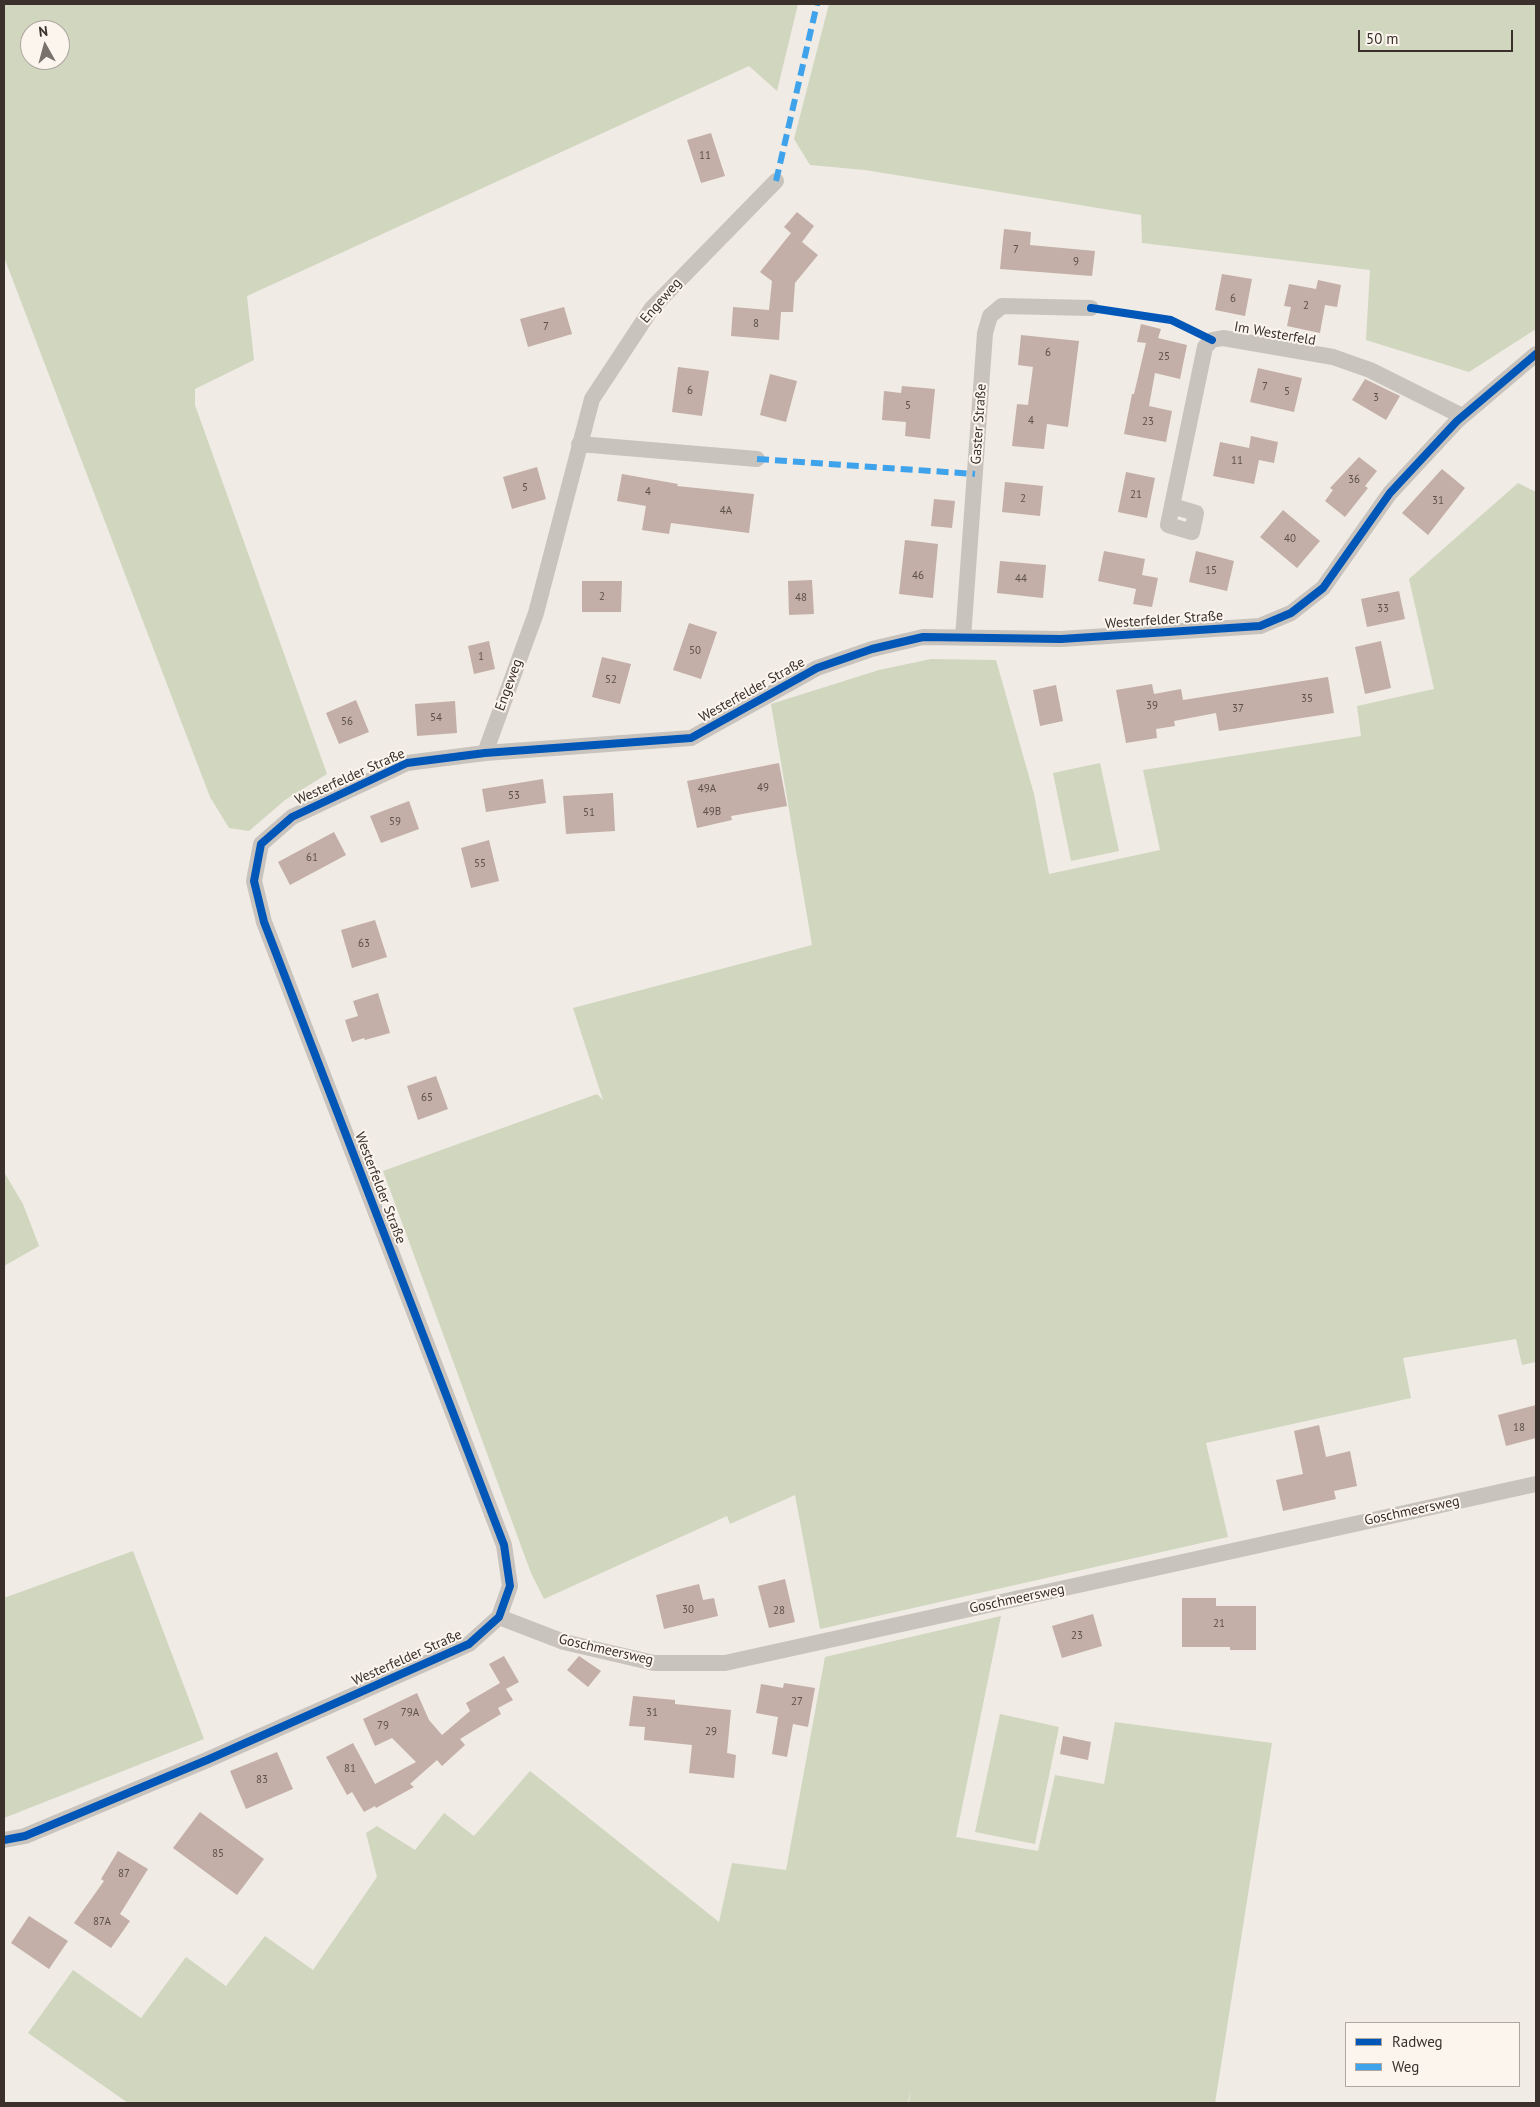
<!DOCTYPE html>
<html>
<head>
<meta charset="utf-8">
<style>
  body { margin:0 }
  #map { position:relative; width:1540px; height:2107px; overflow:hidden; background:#f0ebe5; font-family:"PT Sans",sans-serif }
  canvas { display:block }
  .frame { position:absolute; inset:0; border:5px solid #3b302b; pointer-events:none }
  .legend { position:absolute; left:1345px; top:2022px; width:175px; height:65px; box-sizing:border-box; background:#fbf5ee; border:1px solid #aea6a0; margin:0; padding:6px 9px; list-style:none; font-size:15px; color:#3b302b }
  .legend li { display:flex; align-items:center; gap:10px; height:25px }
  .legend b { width:25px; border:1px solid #aea6a0 }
  .north { position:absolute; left:20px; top:20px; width:50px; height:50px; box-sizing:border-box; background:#fbf5ee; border:1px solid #aea6a0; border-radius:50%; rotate:353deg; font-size:14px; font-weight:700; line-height:20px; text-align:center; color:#3b302b }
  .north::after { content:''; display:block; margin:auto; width:18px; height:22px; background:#7a716c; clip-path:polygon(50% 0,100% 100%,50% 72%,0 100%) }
  .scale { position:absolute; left:1358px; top:30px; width:155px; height:22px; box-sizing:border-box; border:2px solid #3b302b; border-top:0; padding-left:6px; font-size:15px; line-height:18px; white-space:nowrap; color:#3b302b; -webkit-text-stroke:4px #fbf5ee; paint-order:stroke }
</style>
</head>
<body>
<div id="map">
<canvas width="1540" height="2107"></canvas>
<div class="frame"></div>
<ul class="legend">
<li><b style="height:6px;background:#0057b8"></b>Radweg</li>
<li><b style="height:6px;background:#3fa3eb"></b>Weg</li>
</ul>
<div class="north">N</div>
<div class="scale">50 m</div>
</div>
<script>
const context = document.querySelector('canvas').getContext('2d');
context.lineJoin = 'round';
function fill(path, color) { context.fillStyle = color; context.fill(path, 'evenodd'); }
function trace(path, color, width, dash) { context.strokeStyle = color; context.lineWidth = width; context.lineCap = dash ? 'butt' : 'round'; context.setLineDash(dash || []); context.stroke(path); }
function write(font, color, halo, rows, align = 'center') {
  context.font = font + ' "PT Sans",sans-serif'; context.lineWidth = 4; context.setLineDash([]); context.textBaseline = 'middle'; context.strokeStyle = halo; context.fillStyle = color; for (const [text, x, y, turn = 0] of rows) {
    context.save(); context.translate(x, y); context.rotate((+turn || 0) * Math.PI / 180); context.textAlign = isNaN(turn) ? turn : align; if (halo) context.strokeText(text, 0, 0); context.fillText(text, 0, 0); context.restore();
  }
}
fill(new Path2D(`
  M4,4H798L777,91L749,66L247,296L254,360L195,389V405L327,774L285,800L249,831L229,828L210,797L4,257ZM30,30H60V60H30Z
  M829,4H1536V329L1469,372L1366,340L1370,270L1142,243L1141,215L865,170L810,165L794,139Z
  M1518,483L1536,492V1362L1522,1365L1516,1339L1403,1358L1411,1398L1206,1443L1228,1537L820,1629L795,1495L730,1524L727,1516L544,1599L531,1573L383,1171L597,1094L603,1100L573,1008L812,945L771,704L879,670L931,659L996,660L1034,794L1049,874L1160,850L1143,770L1361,736L1357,706L1434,689L1409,579Z
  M1100,763L1119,851L1071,861L1053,773Z
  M4,1172L23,1204L39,1246L4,1266Z
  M133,1551L204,1739L4,1818V1598Z
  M1001,1616L956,1837L1038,1851L1055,1775L1104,1784L1115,1722L1272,1743L1215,2103H909L911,2089L908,2103H128L28,2033L73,1970L141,2018L186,1957L226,1986L265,1936L313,1970L377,1877L366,1833L377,1826L415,1850L444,1813L474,1836L530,1771L719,1922L732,1863L786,1870L825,1657Z
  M1000,1714L1059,1727L1035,1844L975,1832Z`), '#d1d6bf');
fill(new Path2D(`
  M711,133L725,176L701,183L687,140Z
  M797,212L814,226L802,242L818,255L795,283L793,312H781L779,340L731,336L733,307L769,310L772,281L760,272L791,233L793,235L784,227Z
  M1004,229L1031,232L1030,245L1095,251L1092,276L1000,269Z
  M1222,274L1252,279L1245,316L1215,310Z
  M1318,280L1341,285L1337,307L1325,305L1320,333L1287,326L1291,307L1284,306L1289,284L1316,289Z
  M564,307L572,334L528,347L520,319Z
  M1141,324L1161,329L1158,338L1187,345L1180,379L1155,373L1149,406L1172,411L1166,442L1124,434L1132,394H1134L1146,343L1137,342Z
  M1021,335L1079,341L1068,427L1047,424L1044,449L1012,446L1017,404L1028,405L1033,367L1018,365Z
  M678,367L709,371L702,416L672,412Z
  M1258,368L1302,378L1294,412L1250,402Z
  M770,374L797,381L786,422L760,415Z
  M1365,379L1400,396L1386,420L1352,400Z
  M902,386L935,389L930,439L905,436L906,422L882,420L884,391L901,393Z
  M1251,436L1278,442L1274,463L1259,460L1254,484L1213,476L1220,442L1249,448Z
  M1359,457L1377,471L1365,486L1368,488L1345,517L1325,501L1333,490L1330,488Z
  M537,467L546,499L512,509L503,477Z
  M1442,469L1465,488L1428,535L1402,513Z
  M1126,472L1155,478L1147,518L1118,512Z
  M622,474L678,484L677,486L754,494L749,533L671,523L669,534L642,530L646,506L617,501Z
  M1005,482L1043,486L1040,516L1002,512Z
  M934,499L955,501L952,528L931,526Z
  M1283,510L1320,541L1297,568L1260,537Z
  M905,540L938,544L933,598L899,594Z
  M1104,551L1145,559L1142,575L1158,578L1152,607L1133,604L1136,589L1098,581Z
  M1196,551L1234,561L1227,591L1189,582Z
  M1000,561L1046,565L1043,598L997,593Z
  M812,580L814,614L789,615L788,581Z
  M582,581H622L621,612H582Z
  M1399,591L1405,619L1367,627L1361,599Z
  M689,623L717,632L701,679L673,670Z
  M489,641L495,669L474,674L468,646Z
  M1381,641L1391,688L1365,694L1355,647Z
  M602,657L631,664L620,704L592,697Z
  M1328,677L1334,713L1219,731L1216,713L1174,721L1175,726L1156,729L1157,738L1126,743L1116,690L1152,684L1154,694L1181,689L1183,700Z
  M1056,685L1063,721L1040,726L1033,690Z
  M356,700L369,732L339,744L326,713Z
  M455,701L457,733L417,736L415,704Z
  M779,763L787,806L731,816L732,820L697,828L687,781Z
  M543,779L546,803L486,812L482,789Z
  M613,793L615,831L566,834L563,796Z
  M409,801L419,829L381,843L370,816Z
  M334,832L346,855L290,885L278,862Z
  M489,840L499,881L471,888L461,848Z
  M375,920L387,957L352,968L341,930Z
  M378,993L390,1033L365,1040L364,1038L352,1042L345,1020L358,1016L353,1001Z
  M436,1076L448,1109L418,1120L407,1086Z
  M1536,1405V1438L1506,1446L1498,1415Z
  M1319,1425L1326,1457L1350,1451L1357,1486L1334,1491L1336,1499L1283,1511L1276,1480L1303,1474L1294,1431Z
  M785,1579L795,1622L769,1628L758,1586Z
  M699,1584L703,1600L714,1598L718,1616L664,1629L656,1595Z
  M1182,1598H1216V1606H1256V1650H1230V1647H1182Z
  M1093,1614L1102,1646L1062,1658L1052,1626Z
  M504,1656L519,1682L506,1689L513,1700L498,1708L501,1714L460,1739L465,1745L442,1766L437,1760L410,1784L414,1787L376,1808L375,1806L364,1812L352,1792L347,1795L326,1757L353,1743L375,1784L416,1762L392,1738L375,1746L363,1719L417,1693L429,1720L442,1735L470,1711L466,1703L500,1683L489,1664Z
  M579,1656L601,1671L588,1687L567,1670Z
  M784,1683L815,1688L808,1727L793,1724L787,1757L772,1754L778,1717L756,1713L761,1684L783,1688Z
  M633,1696L675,1700V1704L731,1710L727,1753L736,1755L734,1778L689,1773L692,1745L644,1740L645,1727L629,1726Z
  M1063,1736L1091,1742L1088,1760L1060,1754Z
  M277,1752L293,1789L246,1809L230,1771Z
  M200,1812L264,1859L237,1895L173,1848Z
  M118,1851L148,1869L120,1914L130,1921L111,1948L74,1923L104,1881L101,1879Z
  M29,1916L68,1941L49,1969L11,1943Z`), '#c3afa7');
trace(new Path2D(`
  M579,444L757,459
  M1172,506L1196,513L1192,532L1168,525L1205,347L1212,340L1223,338L1333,357L1370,370L1462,416
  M963,638L985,333L990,316L1002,306L1091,308
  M485,753L536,613L592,399L652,308L776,181
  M499,1617L564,1642L654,1663H725L1536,1484
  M4,1840L25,1836L207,1760L469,1644L499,1617L510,1586L504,1545L264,922L254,881L261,844L292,817L407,763L485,753L691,738L817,668L872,649L923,637L1061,639L1260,626L1291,613L1323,588L1390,493L1457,421L1536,354`), '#c9c3be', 16);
trace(new Path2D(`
  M776,181L817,4
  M757,459L975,474`), '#3fa3eb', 6, [12, 6]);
trace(new Path2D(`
  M1091,308L1171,320L1212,340
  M4,1840L25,1836L207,1760L469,1644L499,1617L510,1586L504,1545L264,922L254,881L261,844L292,817L407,763L485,753L691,738L817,668L872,649L923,637L1061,639L1260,626L1291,613L1323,588L1390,493L1457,421L1536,354`), '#0057b8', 8);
write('11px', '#5d504a', null, [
  ["11",705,156],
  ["7",1016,250],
  ["9",1076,262],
  ["6",1233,299],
  ["2",1306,306],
  ["8",756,324],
  ["7",546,327],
  ["6",1048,353],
  ["25",1164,357],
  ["7",1265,387],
  ["6",690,391],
  ["5",1287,392],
  ["3",1376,398],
  ["5",908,406],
  ["4",1031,421],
  ["23",1148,422],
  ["11",1237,461],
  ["36",1354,480],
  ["5",525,488],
  ["4",648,492],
  ["21",1136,495],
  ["2",1023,499],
  ["31",1438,501],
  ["4A",726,511],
  ["40",1290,539],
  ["15",1211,571],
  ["46",918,576],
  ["44",1021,579],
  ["2",602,597],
  ["48",801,598],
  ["33",1383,609],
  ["50",695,651],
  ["1",481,657],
  ["52",611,680],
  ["35",1307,699],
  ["39",1152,706],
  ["37",1238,709],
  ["54",436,718],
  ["56",347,722],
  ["49",763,788],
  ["49A",707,789],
  ["53",514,796],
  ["49B",712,812],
  ["51",589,813],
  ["59",395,822],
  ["61",312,858],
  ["55",480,864],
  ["63",364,944],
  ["65",427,1098],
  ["18",1519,1428],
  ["30",688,1610],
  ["28",779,1611],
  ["21",1219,1624],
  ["23",1077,1636],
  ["27",797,1702],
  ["79A",410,1713],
  ["31",652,1713],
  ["79",383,1726],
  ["29",711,1732],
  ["81",350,1769],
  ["83",262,1780],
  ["85",218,1854],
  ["87",124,1874],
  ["87A",102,1922]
]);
write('14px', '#3b302b', '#fbf5ee', [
  ["Engeweg",661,301,-49],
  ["Im Westerfeld",1275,334,10],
  ["Gaster Straße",979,424,-86],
  ["Westerfelder Straße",1164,620,-4],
  ["Engeweg",509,685,-70],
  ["Westerfelder Straße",752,690,-29],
  ["Westerfelder Straße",350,777,-24],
  ["Westerfelder Straße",380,1188,69],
  ["Goschmeersweg",1412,1511,-12],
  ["Goschmeersweg",1017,1599,-12],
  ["Goschmeersweg",606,1650,13],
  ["Westerfelder Straße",407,1658,-24]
]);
</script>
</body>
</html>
